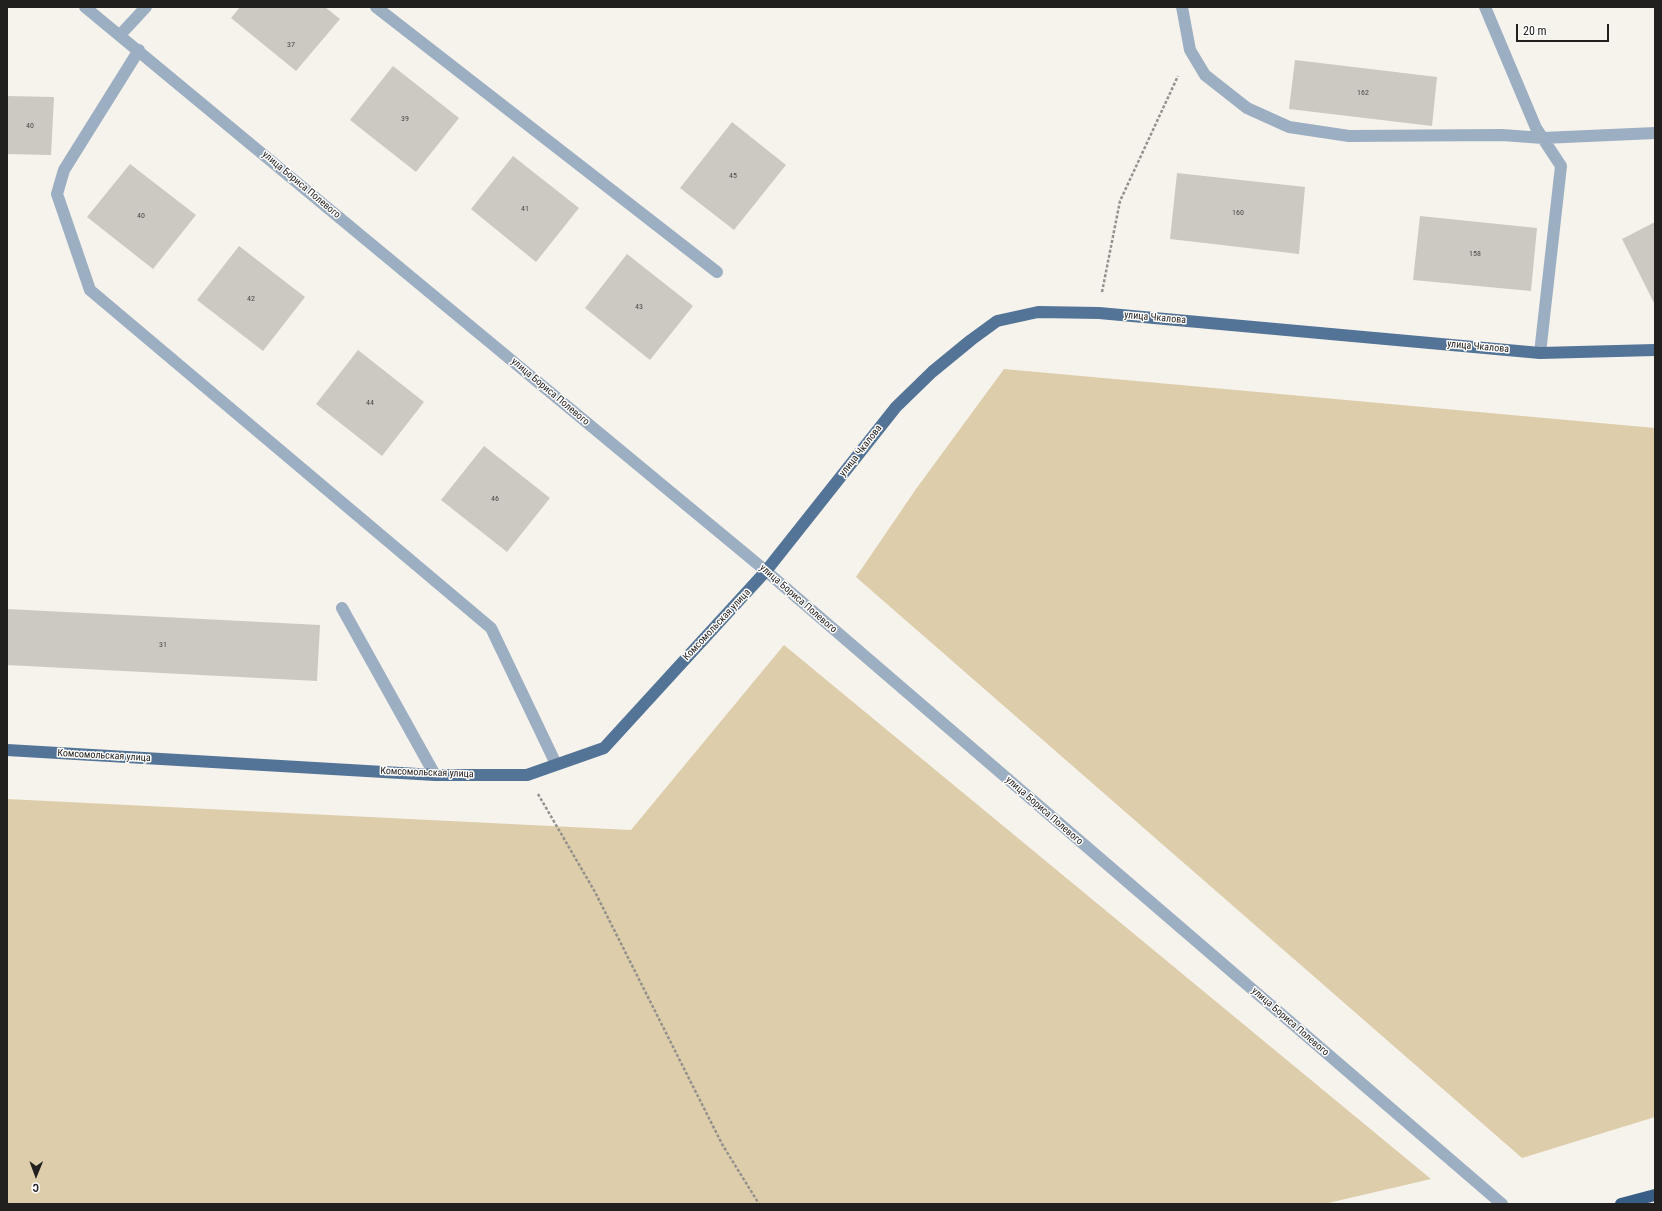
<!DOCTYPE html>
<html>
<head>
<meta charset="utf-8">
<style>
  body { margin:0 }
  #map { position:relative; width:1662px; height:1211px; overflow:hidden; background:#f6f3ec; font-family:"Roboto Condensed",sans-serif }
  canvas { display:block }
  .frame { position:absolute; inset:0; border:8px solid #22201e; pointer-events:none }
  .north { position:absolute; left:16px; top:1155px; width:40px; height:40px; -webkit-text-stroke:3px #fff; paint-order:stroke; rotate:181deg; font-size:11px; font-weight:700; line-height:16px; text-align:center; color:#22201e }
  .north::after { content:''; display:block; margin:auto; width:14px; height:18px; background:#22201e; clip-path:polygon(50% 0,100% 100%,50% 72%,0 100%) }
  .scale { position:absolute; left:1516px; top:24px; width:93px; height:18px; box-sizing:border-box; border:2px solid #22201e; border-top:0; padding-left:5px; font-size:12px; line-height:14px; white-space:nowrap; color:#22201e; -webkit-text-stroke:3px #fff; paint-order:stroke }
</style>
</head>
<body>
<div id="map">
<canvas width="1662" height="1211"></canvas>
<div class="frame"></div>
<div class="north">С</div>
<div class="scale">20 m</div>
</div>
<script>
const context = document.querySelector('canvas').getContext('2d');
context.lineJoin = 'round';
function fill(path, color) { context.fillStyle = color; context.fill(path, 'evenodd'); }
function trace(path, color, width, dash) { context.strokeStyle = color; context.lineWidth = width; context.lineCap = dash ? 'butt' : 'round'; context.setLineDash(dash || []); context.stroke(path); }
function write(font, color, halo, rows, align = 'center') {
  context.font = font + ' "Roboto Condensed",sans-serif'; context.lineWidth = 3; context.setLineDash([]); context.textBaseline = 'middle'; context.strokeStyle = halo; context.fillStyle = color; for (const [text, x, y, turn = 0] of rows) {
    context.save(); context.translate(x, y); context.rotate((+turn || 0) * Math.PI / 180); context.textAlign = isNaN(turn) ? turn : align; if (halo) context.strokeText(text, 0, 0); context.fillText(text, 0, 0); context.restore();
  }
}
fill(new Path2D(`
  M1004,369L1655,428V1117L1522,1158L856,577L916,489Z
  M784,645L1431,1179L1324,1204H7V799L631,830Z`), '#ddcdab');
fill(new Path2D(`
  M240,7H325L340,19L296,71L231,18Z
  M1295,60L1437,77L1432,126L1289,109Z
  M393,66L459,118L416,172L350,120Z
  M7,96L54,97L51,155L7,154Z
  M732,122L786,165L734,230L680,188Z
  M513,156L579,208L536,262L471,209Z
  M130,164L196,215L153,269L87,217Z
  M1177,173L1305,187L1299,254L1170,239Z
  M1420,216L1537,228L1531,291L1413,280Z
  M1655,222V305L1622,239Z
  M239,246L305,297L263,351L197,300Z
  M627,254L693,306L650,360L585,308Z
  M358,350L424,402L382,456L316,404Z
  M484,446L550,498L507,552L441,500Z
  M7,609L320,625L317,681L7,665Z`), '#ccc9c2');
trace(new Path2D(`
  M1102,292L1120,201L1178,76
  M538,794L595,892L722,1144L759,1204`), '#93918c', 2.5, [3, 2]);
trace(new Path2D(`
  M85,7L766,571L1502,1204
  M376,7L717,272
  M1182,7L1190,50L1205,75L1247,108L1289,127L1349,136L1502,135L1543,138L1655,133
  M1485,7L1536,128L1561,166L1540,353
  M120,35L146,7
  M139,50L64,170L57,194L90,290L491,628L556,764
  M342,608L435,775`), '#9caec2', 12);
trace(new Path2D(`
  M7,750L435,775H527L604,748L766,571L896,407L932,372L971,340L997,321L1038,312L1099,313L1540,353L1655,350`), '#537497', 12);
trace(new Path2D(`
  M1621,1204L1655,1195`), '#385e86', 12);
write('8px', '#4c4a47', null, [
  ["37",291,45],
  ["162",1363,93],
  ["39",405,119],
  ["40",30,126],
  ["45",733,176],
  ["41",525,209],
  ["160",1238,213],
  ["40",141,216],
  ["158",1475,254],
  ["42",251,299],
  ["43",639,307],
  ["44",370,403],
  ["46",495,499],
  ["31",163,645]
]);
write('10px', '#22201e', '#fff', [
  ["улица Бориса Полевого",301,185,40],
  ["улица Чкалова",1155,318,5],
  ["улица Чкалова",1478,347,5],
  ["улица Бориса Полевого",550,392,40],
  ["улица Чкалова",861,451,-52],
  ["улица Бориса Полевого",798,599,41],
  ["Комсомольская улица",717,625,-47],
  ["Комсомольская улица",104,756,3],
  ["Комсомольская улица",427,773,2],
  ["улица Бориса Полевого",1044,811,41],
  ["улица Бориса Полевого",1290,1022,41]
]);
</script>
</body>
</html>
